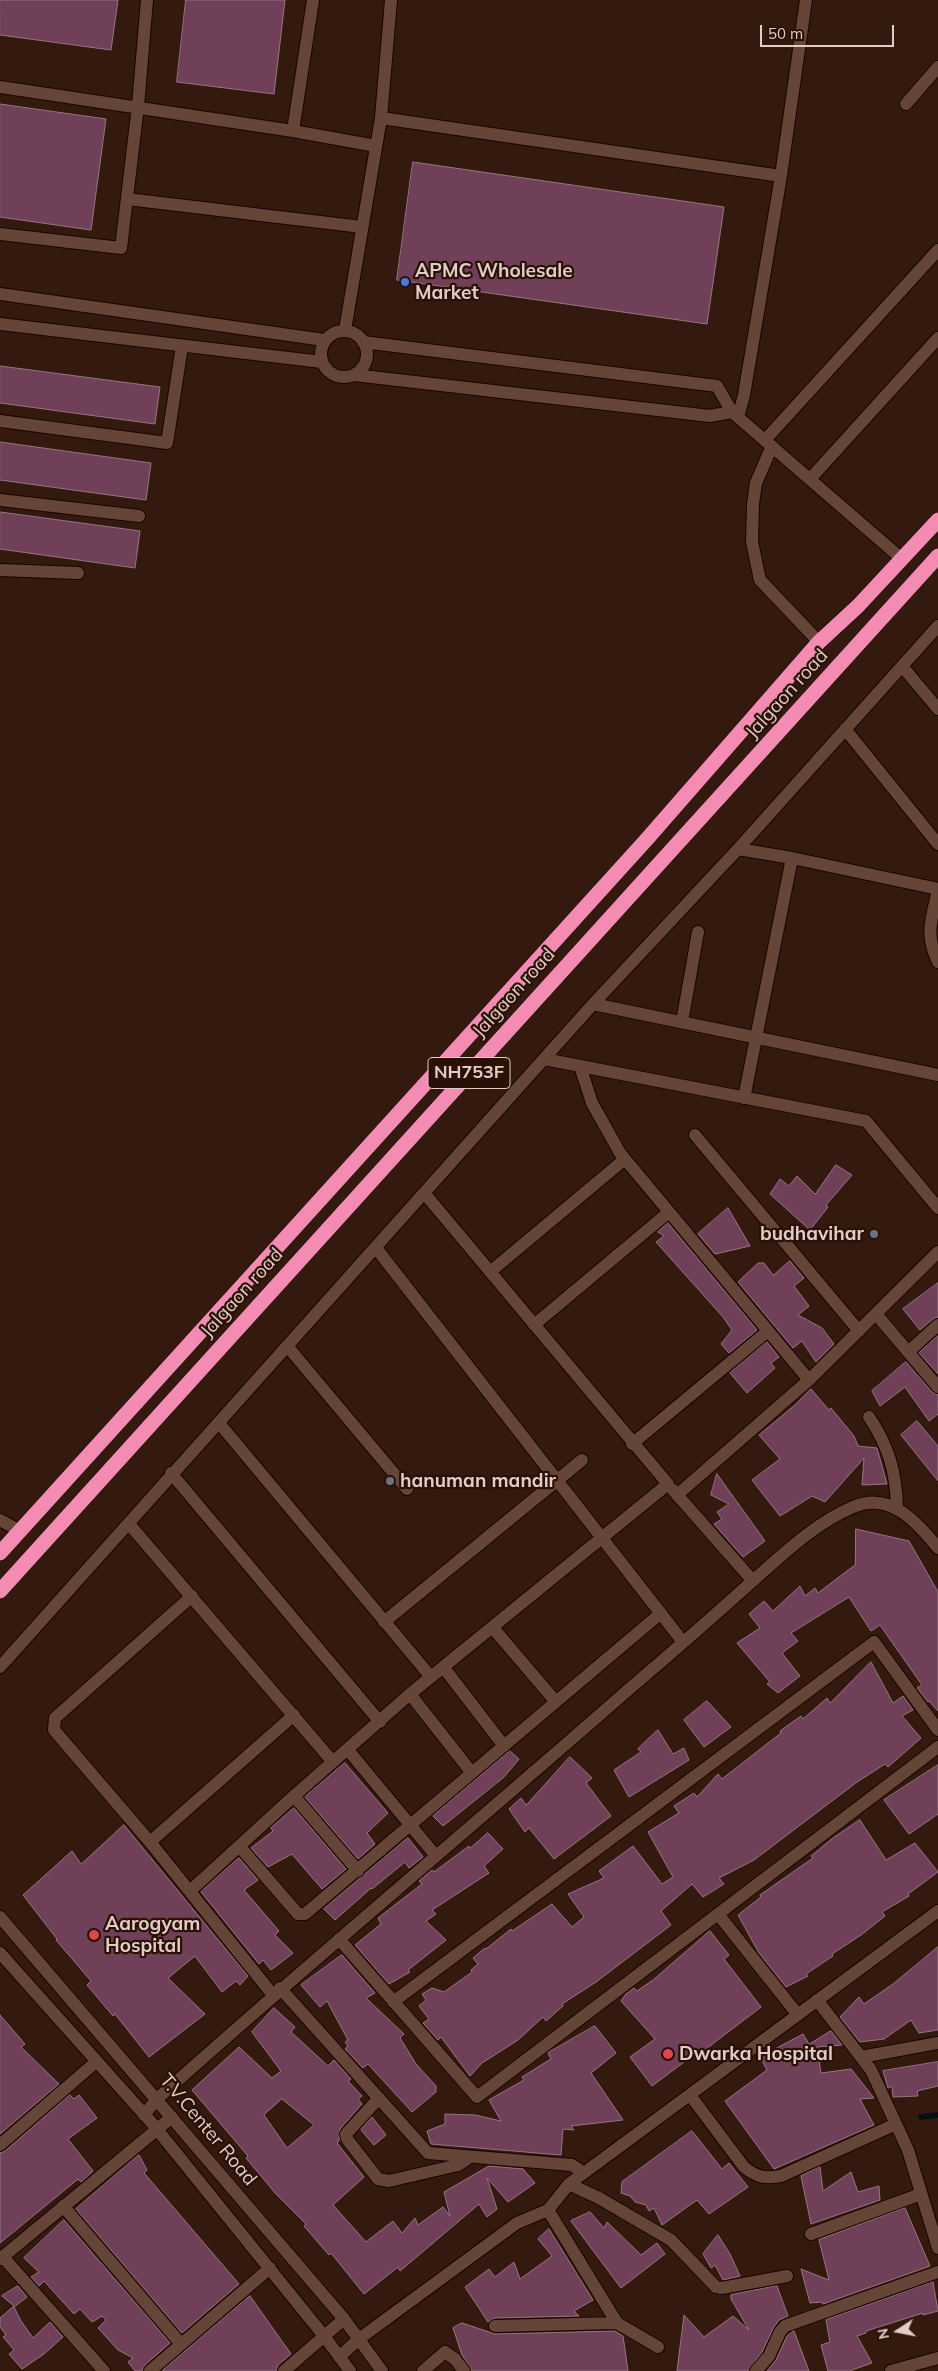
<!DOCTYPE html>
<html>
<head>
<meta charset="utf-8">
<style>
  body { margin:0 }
  #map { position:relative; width:938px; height:2371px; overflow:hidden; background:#34190e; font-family:Mulish,sans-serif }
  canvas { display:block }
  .north { position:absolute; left:873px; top:2306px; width:50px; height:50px; -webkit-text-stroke:4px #2a1005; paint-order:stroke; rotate:259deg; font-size:14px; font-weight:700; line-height:20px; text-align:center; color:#e1cdc6 }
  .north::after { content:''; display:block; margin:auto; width:18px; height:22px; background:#e1cdc6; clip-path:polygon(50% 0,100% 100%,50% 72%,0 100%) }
  .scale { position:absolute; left:760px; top:25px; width:134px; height:22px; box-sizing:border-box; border:2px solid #e1cdc6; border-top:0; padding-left:6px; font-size:15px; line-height:18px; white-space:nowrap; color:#e1cdc6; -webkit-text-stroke:4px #2a1005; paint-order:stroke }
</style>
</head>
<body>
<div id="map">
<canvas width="938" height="2371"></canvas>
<div class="north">N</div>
<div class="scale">50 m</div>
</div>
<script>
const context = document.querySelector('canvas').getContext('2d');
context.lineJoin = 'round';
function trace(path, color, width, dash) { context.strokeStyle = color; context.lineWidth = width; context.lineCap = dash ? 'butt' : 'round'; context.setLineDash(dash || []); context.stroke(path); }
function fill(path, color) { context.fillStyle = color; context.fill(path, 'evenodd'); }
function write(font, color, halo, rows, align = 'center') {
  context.font = font + ' Mulish,sans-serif'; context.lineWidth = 4.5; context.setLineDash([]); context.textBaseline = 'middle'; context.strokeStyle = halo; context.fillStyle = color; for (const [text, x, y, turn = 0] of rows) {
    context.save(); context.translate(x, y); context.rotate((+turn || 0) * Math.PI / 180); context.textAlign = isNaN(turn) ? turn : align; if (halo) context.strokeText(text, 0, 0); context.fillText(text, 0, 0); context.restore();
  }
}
trace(new Path2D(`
  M921,2117L938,2115`), '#001213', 5.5);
const building = new Path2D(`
  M0,0H118L111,50L0,35Z
  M186,0H285L274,94L177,82Z
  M0,104L106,119L91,230L0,217Z
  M413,162L724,207L707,324L397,280Z
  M0,366L160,387L155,424L0,403Z
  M0,442L151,463L146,500L0,480Z
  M0,512L140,531L135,568L0,549Z
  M836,1165L852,1175L826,1205L828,1207L810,1230L770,1194L780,1179L789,1186L797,1176L815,1194Z
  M728,1208L750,1246L715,1254L698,1234Z
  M668,1223L757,1330L729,1353L721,1344L732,1330L723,1317L656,1242L664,1236L658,1232Z
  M790,1261L804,1278L794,1286L809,1306L798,1315L822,1328L834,1344L816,1362L802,1341L793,1348L738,1282L758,1263H764L773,1275Z
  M938,1283V1317L933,1319L920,1330L903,1309Z
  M938,1336V1374L919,1353Z
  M767,1342L779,1357L771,1363L775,1368L747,1393L730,1373Z
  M906,1362L932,1392L938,1395V1414L929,1421L905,1387L880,1406L872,1391Z
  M811,1389L829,1410L831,1408L854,1436L858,1446L877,1448L887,1484L862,1485L864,1458L825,1502L812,1496L780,1516L752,1480L780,1459L759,1435L795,1405Z
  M917,1421L938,1446V1481L901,1435Z
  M717,1474L765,1541L743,1557L714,1524L722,1519L717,1512L729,1504L711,1495Z
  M856,1529L909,1541L938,1592V1711L929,1701L928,1702L917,1688L922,1685L880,1625L871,1631L849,1597L791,1633L798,1641L782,1653L800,1676L778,1693L767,1684L770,1682L737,1643L760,1628L749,1614L764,1601L773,1611L800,1586L805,1596L815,1588L818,1593L855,1565Z
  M871,1662L893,1703L903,1696L913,1710L902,1716L921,1738L888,1767L885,1764L857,1782L754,1860L719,1878L724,1884L703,1897L692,1884L661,1911L671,1925L596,1982L562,2004L563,2006L546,2021L543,2017L518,2040L482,2063L470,2076L441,2037L438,2040L423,2023L429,2019L419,2006L426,2000L422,1994L432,1988L444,1992L472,1972L471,1970L478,1964L473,1958L485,1948L486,1949L511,1929L512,1931L552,1904L572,1927L584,1917L568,1894L604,1878L599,1871L633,1846L662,1884L673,1877L648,1832L679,1813L674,1806L694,1793L697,1797L718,1774L722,1779L781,1733L780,1731L801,1716L803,1719L827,1698L830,1703Z
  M707,1701L731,1727L704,1747L684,1720Z
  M658,1730L673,1754L684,1748L689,1760L629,1797L614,1770L641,1752L638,1749Z
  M510,1751L519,1759L504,1777L443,1826L433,1816Z
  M570,1757L592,1778L586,1783L611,1816L554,1859L529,1828L525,1832L509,1809L521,1798L526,1805Z
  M345,1763L388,1813L367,1833L375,1844L358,1859L305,1797Z
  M938,1765V1814L909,1834L884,1800Z
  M294,1808L346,1869L322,1889L292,1854L268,1867L251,1848L273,1831L271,1828Z
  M860,1820L886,1860L915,1843L938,1872L908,1894L909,1896L882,1912L885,1916L861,1935L832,1954L833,1956L806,1974L808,1976L786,1987L759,1953L738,1915L761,1897L760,1895L813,1858L811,1856L833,1838Z
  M124,1825L248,1976L240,1985L236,1981L222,1992L195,1956L168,1978L205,2014L149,2057L115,2014L113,2016L87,1985L91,1981L56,1940L57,1939L23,1895L72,1851L81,1864Z
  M488,1833L503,1849L484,1866L489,1873L432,1910L436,1914L426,1921L446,1940L408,1970L410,1972L389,1984L355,1945L381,1924L378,1918L422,1884L419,1881L432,1870L434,1872L469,1846L470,1848Z
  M408,1838L423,1857L409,1868L405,1862L372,1889L371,1888L335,1920L324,1909Z
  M239,1858L258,1880L244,1890L279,1931L275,1935L293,1953L271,1970L263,1960L259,1964L201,1892Z
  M710,1931L729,1955L724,1959L761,2007L702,2052L700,2050L652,2086L630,2057L655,2039L621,2001L626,1994L634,1988L637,1991L653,1980Z
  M938,1947V2030L919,2033L911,2020L884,2039L860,2042L840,2017L859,1997L864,2004L893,1984Z
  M342,1955L375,1993L366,1998L404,2034L400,2038L416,2064L436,2086V2092L412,2112L368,2064L363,2068L345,2049L348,2046L345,2042L348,2040L327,2001L320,2007L301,1985Z
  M274,2008L295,2027L291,2032L328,2066L334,2060L351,2079L348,2081L362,2096L358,2099L362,2104L340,2129L339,2141L337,2143L364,2177L333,2205L366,2242L393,2221L402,2233L415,2218L418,2225L443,2207L450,2216L444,2192L489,2166L523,2169L535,2183L508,2202L487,2178L497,2209L487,2217L479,2204L400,2271L398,2267L364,2294L331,2253L329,2255L304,2226L306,2224L276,2194L246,2158L248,2156L192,2090L239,2047L272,2078L281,2071L252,2032ZM282,2099L314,2125L287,2148L264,2115Z
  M0,2015L25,2044L21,2047L59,2084L0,2134Z
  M595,2026L616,2053L591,2073L623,2120L571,2126L574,2130L563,2129L561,2155L431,2144L427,2131L445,2124V2114L475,2115L501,2121L489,2100L524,2080L522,2077L551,2059L548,2053Z
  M831,2031L842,2045L817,2047L821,2073L851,2069L874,2098L860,2099L874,2125L774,2169L725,2101L767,2070L760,2057L803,2034L809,2044Z
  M938,2062V2086L917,2091L918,2096L893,2097L892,2086L888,2088L883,2071Z
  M70,2095L74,2099L79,2095L97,2118L68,2139L93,2171L81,2182L78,2179L0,2243V2153L5,2151Z
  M372,2117L386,2135L374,2145L361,2130Z
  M692,2131L722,2169L729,2163L748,2187L709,2214L697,2200L662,2225L654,2208L649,2211L646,2205L635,2202L630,2196L621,2193L622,2182Z
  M139,2155L147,2170L144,2173L239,2284L182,2333L76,2209Z
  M820,2167L823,2191L851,2172L858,2192L879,2186L880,2200L811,2224L801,2176Z
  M905,2208L930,2266L823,2304L822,2302L810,2303L801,2269L829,2280L819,2240Z
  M590,2212L604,2228L607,2222L641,2255L657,2243L665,2254L621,2288L571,2221Z
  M64,2220L170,2343L145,2365L142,2371H135L128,2362L133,2358L118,2350L98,2328L106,2320L102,2316L92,2322L80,2309L74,2314L44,2281L39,2286L31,2277L39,2272L24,2258Z
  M549,2229L593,2300L574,2311L579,2316L495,2318L488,2322L465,2287L489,2269L495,2277L514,2262L520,2279L552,2256L538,2239Z
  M718,2235L730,2254L740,2276L723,2280L715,2265L711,2268L703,2254Z
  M933,2282L938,2311L923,2315V2313L866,2331V2333L857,2336L872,2363L849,2371H828L821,2345L830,2342L826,2320Z
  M18,2286L27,2297L14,2307L21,2321L33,2338L50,2322L63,2337L44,2354L22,2369L9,2354L14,2350L3,2337L6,2335L0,2327V2318L14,2306L2,2296Z
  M777,2286L788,2316L779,2320L774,2327L762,2352L748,2371H677L684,2315L704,2337L733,2316L749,2330L731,2299V2295Z
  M250,2296L291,2354L278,2365L276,2371H162Z
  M462,2323L495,2334L615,2331L623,2336L628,2371H472L462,2355L453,2328Z
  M794,2331L809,2371H767L776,2360L787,2336Z`);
fill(building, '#6f4057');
trace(building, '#977584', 1);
const minor = new Path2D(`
  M0,87L293,131L376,146
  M906,104L938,67
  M381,118L781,176L744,395L738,417
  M293,131L313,0
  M781,176L806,0
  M127,199L362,227
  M0,234L121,248L138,106L147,0
  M0,294L324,340
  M0,324L322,362
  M345,330L381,118L391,0
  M321 354a23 23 0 1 1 46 0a23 23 0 1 1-46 0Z
  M363,342L717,386L732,412L902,559
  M354,375L710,416L732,412
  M0,421L167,443L182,346
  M765,440L938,250
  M772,446L756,483L753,504L752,542L760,580L819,642
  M810,479L938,338
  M0,500L139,516
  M0,570L78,573
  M902,666L938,709
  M845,729L938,844
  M738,849L792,858L938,889
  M938,891C931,919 925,935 938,962
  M593,1004L938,1075
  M682,1022L698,932
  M544,1059L866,1121L938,1208
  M580,1066L592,1103L620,1153L809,1380
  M744,1098L792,858
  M695,1135L859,1331
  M376,1248L683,1642
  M490,1272L625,1159
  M876,1314L938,1387
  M534,1325L669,1212
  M288,1347L407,1489
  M908,1352L938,1325
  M869,1417C889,1447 896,1472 897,1507
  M219,1423L431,1677
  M632,1444L768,1331
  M171,1473L380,1722
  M673,1490L753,1581
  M677,1495L809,1380L938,1252
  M0,1520L20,1531
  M129,1524L333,1762
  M192,1596L55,1718L54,1730L150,1842L273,1995
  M384,1622L582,1460
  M493,1628L556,1702
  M0,1667L593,1004L738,849L938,626
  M444,1668L504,1746
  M410,1694L472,1773
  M348,1750L436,1856
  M294,1796L358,1871
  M150,1842L294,1715
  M240,1847L298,1914H305L661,1613
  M190,1891L294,1796L410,1694L668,1484L425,1194
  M718,1914L798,2015
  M0,1917L344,2319L382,2371
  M339,1939L477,2097L938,1747
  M0,1953L151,2122L324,2336L350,2371
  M280,1988L428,2153L572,2165L584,2173
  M817,2000L871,2070L908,2150L938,2248
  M393,2002L874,1642L938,1730
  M861,2057L938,2043
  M690,2095L744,2167C756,2177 765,2179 781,2176L896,2124
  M379,2098L346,2134L347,2139L378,2179L389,2181L458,2165L470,2157
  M144,2115L157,2099C312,1960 472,1827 628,1690C668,1656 708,1621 747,1586C780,1557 813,1524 853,1507C890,1491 917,1522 938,1548
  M0,2145L96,2062
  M569,2184L599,2198L671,2240L716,2287L722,2288L787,2276
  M63,2206L181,2344
  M548,2210L617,2323
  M811,2234L921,2194
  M3,2257L104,2371
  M0,2259L172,2117
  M495,2326L617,2323L658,2347
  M339,2357L359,2339L517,2223L548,2210L569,2184L938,1911
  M150,2371L270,2268
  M284,2371L344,2319
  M423,2371L445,2352L455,2359L464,2371
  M756,2371L769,2356L780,2332L785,2326L938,2272
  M891,2371L938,2358`);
const highway = new Path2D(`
  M0,1553L647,839L819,642L858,606L938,520
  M0,1591L938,556`);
trace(minor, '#1a0400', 14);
trace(highway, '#1a0400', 16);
trace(minor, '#644538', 12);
trace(highway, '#f38bb2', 15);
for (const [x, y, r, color] of [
  [405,282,5,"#3f7fe0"],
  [874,1234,5,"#6b7280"],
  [390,1481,5,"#6b7280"],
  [94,1935,6,"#e0444e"],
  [668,2054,6,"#e0444e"]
]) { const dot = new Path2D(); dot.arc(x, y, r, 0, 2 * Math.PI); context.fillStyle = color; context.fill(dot); trace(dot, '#2a1005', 2); }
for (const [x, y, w] of [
  [469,1073,82]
]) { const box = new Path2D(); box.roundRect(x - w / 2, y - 15.5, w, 31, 4); context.fillStyle = '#2a1005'; context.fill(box); trace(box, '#e1cdc6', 1); }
write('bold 18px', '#e1cdc6', null, [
  ["NH753F",469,1073]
]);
write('bold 19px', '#e1cdc6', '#2a1005', [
  ["APMC Wholesale",415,271],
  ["Market",415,293],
  ["budhavihar",864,1234,"right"],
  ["hanuman mandir",400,1481],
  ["Aarogyam",105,1924],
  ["Hospital",105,1946],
  ["Dwarka Hospital",679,2054]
], 'left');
write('19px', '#e1cdc6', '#2a1005', [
  ["Jalgaon road",787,694,-48],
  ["Jalgaon road",514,993,-48],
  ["Jalgaon road",242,1293,-48],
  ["T.V.Center Road",208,2130,50]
]);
</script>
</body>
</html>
